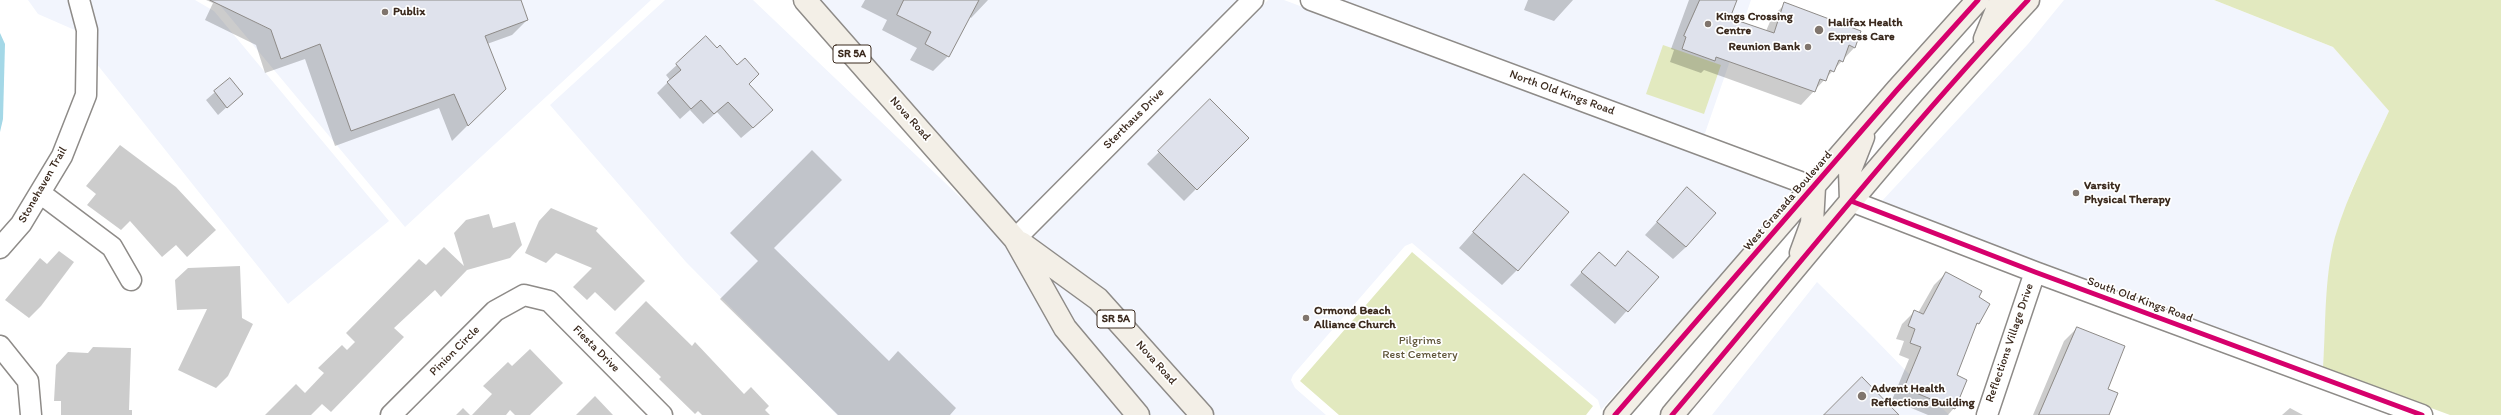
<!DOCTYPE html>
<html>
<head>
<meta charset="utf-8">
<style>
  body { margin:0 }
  canvas { display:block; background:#fff }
</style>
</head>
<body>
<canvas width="2501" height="415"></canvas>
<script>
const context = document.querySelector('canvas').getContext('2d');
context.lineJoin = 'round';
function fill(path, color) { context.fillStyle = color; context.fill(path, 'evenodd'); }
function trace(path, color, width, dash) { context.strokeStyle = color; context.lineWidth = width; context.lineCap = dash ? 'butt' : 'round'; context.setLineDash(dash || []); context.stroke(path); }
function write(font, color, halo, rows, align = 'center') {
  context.font = font + ' Itim,sans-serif'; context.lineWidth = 3.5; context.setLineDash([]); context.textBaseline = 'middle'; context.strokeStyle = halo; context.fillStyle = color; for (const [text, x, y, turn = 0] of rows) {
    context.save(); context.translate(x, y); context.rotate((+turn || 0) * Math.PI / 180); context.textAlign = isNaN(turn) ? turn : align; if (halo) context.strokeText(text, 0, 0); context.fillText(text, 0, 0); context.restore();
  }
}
fill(new Path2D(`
  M28,0H69L77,31L38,14Z
  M89,0H195L214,11L389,221L288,304L96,63L97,31Z
  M212,0H651L405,227L219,4Z
  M665,0H753L1002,237L1126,415H837L686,262L550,105Z
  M818,0H1239L1015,224Z
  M1268,0H1284L1792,189L1761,229L1601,410L1598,400L1412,243L1405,246L1293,375L1291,380L1295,388L1326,415H1215L1106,293L1031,238Z
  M1338,0H1751L1704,136Z
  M2064,0H2214L2333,47L2389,111L2352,189L2335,238L2329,271L2323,368L2055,269L1881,202L2028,44Z
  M1044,271L1092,306L1190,415H1150L1073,323Z
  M1817,282L1870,334L1949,415H1712Z`), '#f2f5fd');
fill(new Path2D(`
  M2214,0H2501V415H2450L2323,368C2326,325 2324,278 2335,237C2348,193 2370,152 2389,111L2333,47Z
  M1663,45L1721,65L1704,114L1646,94Z
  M1412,252L1593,406L1586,415H1339L1300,381Z`), '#e2e9bf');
fill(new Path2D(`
  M0,33L5,44L3,119L0,132Z`), '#a4d8e7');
fill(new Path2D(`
  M206,0H520L527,20L512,35L487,44L505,88L452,141L439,108L335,146L305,59L265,73L256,45L205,20L213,3Z
  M865,0H988L971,18L969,16L948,56L933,71L910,60L917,48L882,30L887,20L861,7Z
  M1528,0H1573L1554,21L1524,10Z
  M1689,0H1736L1729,19L1766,31L1772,17L1785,4L1860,31L1854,48L1801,105L1704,70L1701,73L1670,62L1674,50L1671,49Z
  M706,38L761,121L741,138L717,112L703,124L690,110L680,119L657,93L670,80L666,75Z
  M229,80L241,94L218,115L206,100Z
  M1210,101L1247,138L1184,201L1147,164Z
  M120,145L176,187L216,230L187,257L176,245L162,257L130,221L121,230L87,205L96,194L86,186Z
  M812,150L842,180L774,248L889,361L898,351L956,408L950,415H838L720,299L758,261L730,233Z
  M1524,175L1517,270L1502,285L1459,248Z
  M1687,189L1686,247L1673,259L1645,235Z
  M551,208L598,228L596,231L645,281L615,311L595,292L587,300L573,287L592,268L556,253L546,263L525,253L539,221Z
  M489,214L493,228L515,222L522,245L510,258L467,270L441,297L435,290L394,328L404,337L331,412L322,404L311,415H265L296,384L305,393L324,373L318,368L342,345L347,350L355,342L346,333L419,259L426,265L444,247L464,266L454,233L466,220Z
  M59,251L74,262L41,306L29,318L5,300L40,258L47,264Z
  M1629,252L1657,277L1615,324L1570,285L1599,253L1614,267Z
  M240,266L242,318L253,324L228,376L216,388L178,370L207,309L177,310L175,280L188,268Z
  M1946,273L1977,298L1978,323L1974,328L1955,376L1954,408L1948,415H1928L1892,400L1909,359L1899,355L1904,341L1896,339L1902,324L1914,312L1918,313L1934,285Z
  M646,301L692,346L695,342L744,394L751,387L769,406L765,410L770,415H702L698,411L695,414L659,379L661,377L615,333Z
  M2077,328L2106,389L2107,415H2033L2064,341Z
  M93,347L131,348L129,410H132V415H61V401H54L56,365L68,352L88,353Z
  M530,349L563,383L530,415H515L510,410L506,415H472L492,394L483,386L508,362L512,366Z
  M595,396L613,415H576Z
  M463,408L470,415H456Z
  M2290,408L2303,415H2282Z`), '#0003');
const building = new Path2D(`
  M210,0H521L528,20L485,36L506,89L468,126L454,94L351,131L320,44L281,59L271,30Z
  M904,0H979L949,57L925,44L931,32L897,15Z
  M1700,0H1737L1730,18L1774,33L1784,2L1861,31L1855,48L1849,45L1843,62L1839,60L1834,72L1830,70L1826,81L1820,79L1815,92L1716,57L1715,61L1682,49L1686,37L1684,36Z
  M706,36L717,48L720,45L737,65L745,58L759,74L749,84L773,110L753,128L728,102L714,114L701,100L691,109L667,82L681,70L676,64Z
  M230,78L243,94L227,108L214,91Z
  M1210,99L1249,138L1197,190L1158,151Z
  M1524,174L1569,212L1518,271L1473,232Z
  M1687,187L1716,213L1686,247L1657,222Z
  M1628,251L1659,277L1628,312L1581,272L1599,252L1615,266Z
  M1946,272L1982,291L1979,297L1990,304L1979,324L1977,323L1957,375L1967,380L1955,409L1904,388L1921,347L1910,343L1915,329L1908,326L1914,310L1923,314Z
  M2077,327L2125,346L2108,389L2118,393L2109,415H2039Z
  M1862,377L1899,415H1824Z`);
fill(building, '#dfe2ec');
trace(building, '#8e8b88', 1);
const street = new Path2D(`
  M1311,0L1814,187
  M40,193L112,247L131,280
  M1851,201L2035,272L2422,415
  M1015,239L1253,0
  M0,248L21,224L62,156L86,95L87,30L79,0
  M0,346L28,381L31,415
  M391,415L495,311L524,295L549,301L662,415
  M1987,415L2035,272`);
const primary = new Path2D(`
  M805,0L1015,239L1065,328L1138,415
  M1985,39L1999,5L2004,0
  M1851,201L1850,170L1863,137
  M1021,243L1098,299L1202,415
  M1801,253L1812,223L1814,187
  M1615,415L1897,90L1978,0
  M1672,415C1790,276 1903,133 2028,0`);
trace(street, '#8e8b88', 23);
trace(primary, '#8e8b88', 25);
trace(street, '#fff', 20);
trace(primary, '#f3efe7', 22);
trace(new Path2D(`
  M1851,201L2035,272L2422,415
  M1615,415L1897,90L1978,0
  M1672,415C1790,276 1903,133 2028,0`), '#d6006c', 5);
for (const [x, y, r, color] of [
  [385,12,4,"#80756d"],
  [1708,24,4,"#80756d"],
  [1819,30,5,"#80756d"],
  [1808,47,4,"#80756d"],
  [2076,193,4,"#80756d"],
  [1306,318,4,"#80756d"],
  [1862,396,5,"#80756d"]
]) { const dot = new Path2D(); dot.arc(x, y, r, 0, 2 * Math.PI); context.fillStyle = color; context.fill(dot); trace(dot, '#fff', 1.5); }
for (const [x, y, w] of [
  [852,54,38],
  [1116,319,38]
]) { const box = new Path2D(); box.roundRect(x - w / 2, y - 9, w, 18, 3); context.fillStyle = '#fff'; context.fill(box); trace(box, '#3b2a1e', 1); }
write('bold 11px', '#3b2a1e', null, [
  ["SR 5A",852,54],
  ["SR 5A",1116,319]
]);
write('bold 12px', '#3b2a1e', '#fff', [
  ["Publix",393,12],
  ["Kings Crossing",1716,17],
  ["Centre",1716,31],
  ["Halifax Health",1828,23],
  ["Express Care",1828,37],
  ["Reunion Bank",1800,47,"right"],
  ["Varsity",2084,186],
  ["Physical Therapy",2084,200],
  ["Ormond Beach",1314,311],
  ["Alliance Church",1314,325],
  ["Advent Health",1871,389],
  ["Reflections Building",1871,403]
], 'left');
write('12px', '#3b2a1e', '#fff', [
  ["North Old Kings Road",1562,93,20],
  ["Nova Road",910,119,48],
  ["Sterthaus Drive",1134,119,-45],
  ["Stonehaven Trail",43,185,-60],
  ["West Granada Boulevard",1788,201,-49],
  ["South Old Kings Road",2140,300,20],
  ["Reflections Village Drive",2010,343,-71],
  ["Fiesta Drive",596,349,45],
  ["Pinion Circle",455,351,-45],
  ["Nova Road",1156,363,48]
]);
write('12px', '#5f5539', '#fff', [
  ["Pilgrims",1420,341],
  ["Rest Cemetery",1420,355]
]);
</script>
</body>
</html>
